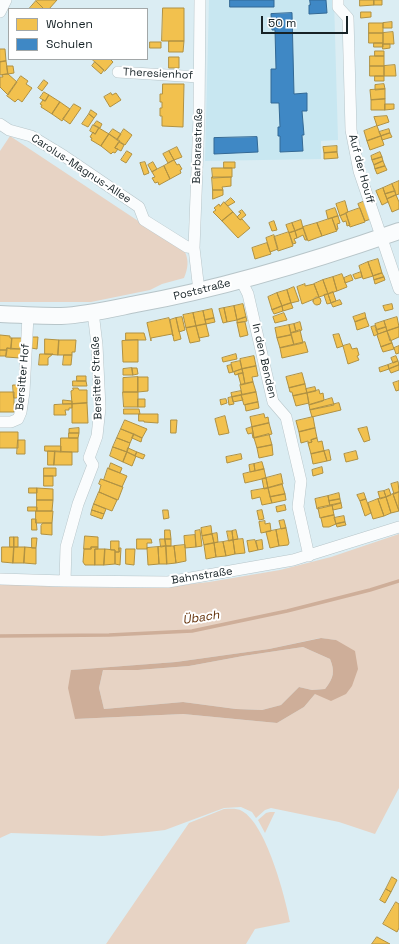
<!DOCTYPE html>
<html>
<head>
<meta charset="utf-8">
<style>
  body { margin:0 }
  #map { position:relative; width:399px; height:944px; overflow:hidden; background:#dbedf3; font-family:"Space Grotesk",sans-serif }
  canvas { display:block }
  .legend { position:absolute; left:8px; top:8px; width:140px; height:52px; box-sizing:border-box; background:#fff; border:1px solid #a2a7a8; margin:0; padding:5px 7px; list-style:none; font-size:12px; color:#162226 }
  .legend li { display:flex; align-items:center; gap:8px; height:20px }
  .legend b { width:20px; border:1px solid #a2a7a8 }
  .scale { position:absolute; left:261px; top:16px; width:87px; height:18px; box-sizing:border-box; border:2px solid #162226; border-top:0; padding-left:5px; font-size:12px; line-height:14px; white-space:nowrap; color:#162226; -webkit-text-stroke:3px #fff; paint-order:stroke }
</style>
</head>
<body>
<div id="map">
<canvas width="399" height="944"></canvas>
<ul class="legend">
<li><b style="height:11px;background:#f2c14e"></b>Wohnen</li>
<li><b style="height:11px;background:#3f88c5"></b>Schulen</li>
</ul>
<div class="scale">50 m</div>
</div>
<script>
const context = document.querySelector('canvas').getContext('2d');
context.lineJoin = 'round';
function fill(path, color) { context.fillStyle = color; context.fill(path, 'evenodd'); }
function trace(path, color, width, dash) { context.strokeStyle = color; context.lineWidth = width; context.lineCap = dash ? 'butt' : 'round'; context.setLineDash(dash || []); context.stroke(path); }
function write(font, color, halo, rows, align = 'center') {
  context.font = font + ' "Space Grotesk",sans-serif'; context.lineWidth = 4; context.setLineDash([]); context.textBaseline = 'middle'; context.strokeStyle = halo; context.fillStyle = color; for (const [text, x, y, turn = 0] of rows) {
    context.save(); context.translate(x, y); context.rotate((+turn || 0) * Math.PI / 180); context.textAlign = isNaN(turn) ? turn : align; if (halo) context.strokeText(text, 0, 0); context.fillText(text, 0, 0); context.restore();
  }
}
fill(new Path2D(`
  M209,0H334L338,140L321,141V159L205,161Z`), '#c8e7f1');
fill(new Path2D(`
  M10,136L185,252C189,261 188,268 184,278L162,284L150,290L91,302H0V151Z
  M399,534V788L375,834L339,822L271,808L265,810L256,818L252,812L241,807L224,808L165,830L148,832L102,836L11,833L0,838V584L64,587L155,588L209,582L280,570L331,557ZM320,638L336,640L346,694H315L304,707L277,723L183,714L75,719L72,670L176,662L269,649Z
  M303,647L330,659C335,671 334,678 325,689L312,690L299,687L281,705L262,710L236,709L183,702L104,709L99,688L103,670H138L189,666L243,656Z
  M224,809C230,809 237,808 242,811C266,824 285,896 290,922L255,929L246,944H106L189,823Z
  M270,812H275L265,833L258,820L266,813Z`), '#e7d3c4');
fill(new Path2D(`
  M321,638L336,640L355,651L358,669L352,686L346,694L331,701L315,694L304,707L277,723L183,714L75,719L68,688L71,670L176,662L269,649ZM303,647L330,659C335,671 334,678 325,689L312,690L299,687L281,705L262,710L236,709L183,702L104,709L99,688L103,670H138L189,666L243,656Z`), '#ceae99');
const homes = new Path2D(`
  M37,0H57L49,9H44L36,1Z
  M360,0H374V5L360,6Z
  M374,0H382V5H374Z
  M36,1L44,9H29Z
  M163,8H184V41H162Z
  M361,12H371V17L361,18Z
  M392,22V28H383V23Z
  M369,23H383V33H369Z
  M393,32L394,44H383V33Z
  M369,33H383V43H369Z
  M169,41H184L183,52H169Z
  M150,42H161V48H150Z
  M374,43H383V47H374Z
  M383,44H390V48L383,49Z
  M0,49H5L6,61L0,62Z
  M375,51H384V56H375Z
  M370,56H384V66H370Z
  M169,57H179V68H169Z
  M92,59H110L113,62L105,71Z
  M6,61L8,74L0,75V62Z
  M95,62L104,70L101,74L92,66Z
  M395,65L396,76H384V66Z
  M7,66H13L14,73L8,74Z
  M370,66H384V76H370Z
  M8,74L17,82L8,95L0,87V77H3L2,75Z
  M21,76L28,81L26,84L32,88L22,102L18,99L15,102L7,96Z
  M375,76H384V81H375Z
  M44,80L48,83L42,91L38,88Z
  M163,84H184L183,127L162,126V116H160V108H162V102H160V94H162Z
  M384,84L385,89L375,90V85Z
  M385,89V99L371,100L370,90Z
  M44,92L49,95L45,101L40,98Z
  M111,93L112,95L116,93L121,100L110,107L104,97Z
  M49,95L60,102L52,114L41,107L42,105L40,104L43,100L45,101Z
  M385,99V110H371V100Z
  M60,102L70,109L62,121L52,114Z
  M74,104L81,108L70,124L63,119Z
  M385,104H394V109L385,110Z
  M91,110L97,114L94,118L89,114Z
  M89,114L94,118L88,127L82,124Z
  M387,116L389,122L377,126L374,117Z
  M97,121L102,124L100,128L94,125Z
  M93,125L99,128L95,134L90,131Z
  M377,126L381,136L367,141L364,131Z
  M99,128L109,134L101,146L91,140L92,138L90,137L93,132L95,134Z
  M113,129L121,134L117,140L109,134Z
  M124,129L132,135L125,145L117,140Z
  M389,129L390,133L381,136L379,132Z
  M390,133L392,137L382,140L381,136Z
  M109,134L120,141L115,148L118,149L115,153L113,152L111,154L101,146Z
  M381,136L384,145L370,150L367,141Z
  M119,142L124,145L121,151L115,148Z
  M337,146V152L324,153L323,147Z
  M177,147L182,157L174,160L169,151Z
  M127,151L132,154L126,163L121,160Z
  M169,151L174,160L168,163L163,154Z
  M337,152L338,158L324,159V153Z
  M380,152L382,157L372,160L371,156Z
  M382,157L383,161L374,165L372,160Z
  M174,160L177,165L179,164L182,169L180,170L181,173L170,179L164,166Z
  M383,161L385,166L375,169L374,165Z
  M145,162L149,173L144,175L140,163Z
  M153,162L157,169L152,172L148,165Z
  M224,162H235V168H224Z
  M164,166L170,179L159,185L158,182L155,183L152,178L155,177L152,172Z
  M385,166L387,170L377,174L375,169Z
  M212,168H232V177L213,178Z
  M212,177H231V186L222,187L223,190H213Z
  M399,181V194L396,195L392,184Z
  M392,184L395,191L385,194L383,188Z
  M383,188L388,202L382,205L376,191Z
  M213,190H223V195L213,199Z
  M395,191L396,195L387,199L385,194Z
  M396,195L399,202V209L392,212L387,199Z
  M231,198L235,202L228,206L225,203Z
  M345,201L348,212L340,216L336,204Z
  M365,201L371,219L365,221L358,204Z
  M224,202L233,212L222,221L213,212L216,210L214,208L219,204L220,206Z
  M335,208L338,216L328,219L326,211Z
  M360,208L365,222L350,227L346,213Z
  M242,210L246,215L240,220L237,217L241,213L239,212Z
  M233,212L240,220L242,219L250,228L238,238L222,221Z
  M346,214L350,225L347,226L346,221L343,222L340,216Z
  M338,216L340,223L337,224L338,229L336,230L332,218Z
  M332,218L337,231L322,236L317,223Z
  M301,220L303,228L295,231L292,223Z
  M274,221L277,230L272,231L269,223Z
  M292,223L295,231L289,233L286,225Z
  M317,223L322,236L308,241L303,227Z
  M303,228L307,240H305L303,235L297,238L295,231Z
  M295,231L297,238L294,239L296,243L293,244L289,233Z
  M289,232L293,246L278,251L274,237Z
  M274,235L278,249L270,252L266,238Z
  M267,243L271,254L255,259L252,248Z
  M378,259L382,273L373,276L368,262Z
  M368,262L373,276L363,279L359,266Z
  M361,272L362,277L355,279L353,275Z
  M382,273L384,277L374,280L373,276Z
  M342,274L347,287L337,291L333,277Z
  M351,275L353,280L345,283L344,278Z
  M333,277L337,291L328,294L323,280Z
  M384,277L385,280L375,284L374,280Z
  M323,280L328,294L319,297L314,284Z
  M305,284V286L314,284L319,297L302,304L297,287Z
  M294,287L299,301L291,303L287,290Z
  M287,290L291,303L282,306L277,293Z
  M333,292L336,301L331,303L328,294Z
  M277,293L282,306L272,310L268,297Z
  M328,294L331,303L327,304L324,295Z
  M313 301a4 4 0 1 1 8 0a4 4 0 1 1-8 0Z
  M340,300L342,304L333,307L331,303Z
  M291,303L293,308L283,311L282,306Z
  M243,304L246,317L237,320L234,306Z
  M392,304L393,309L385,311L383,306Z
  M234,306L237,320L227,322L224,308Z
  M282,306L283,311L274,314L272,310Z
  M224,308L227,322L223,323L219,309Z
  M212,309L214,318L205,320L203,311Z
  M203,311L206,324L196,326L193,313Z
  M193,313L196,326L186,328L183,315Z
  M284,313L287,320L275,323L273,317Z
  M365,313L366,318L355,322L353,317Z
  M182,317L185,330L179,332L176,318Z
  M246,317L247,321L237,323V320Z
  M397,317L399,327L387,331L384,321Z
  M169,318L173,336L172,334L151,338V341L147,323Z
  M176,318L181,339L174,341L170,320Z
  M214,318L215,322L206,324L205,320Z
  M366,318L369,326L357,330L355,322Z
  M384,321L386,327L377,330L375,324Z
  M245,322L248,335L240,337L237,323Z
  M300,322L302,330L296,332L294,324Z
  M206,324L209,336L199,338L196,326Z
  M294,324L296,332L291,333L289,325Z
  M289,325L291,335L277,338L275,328Z
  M196,326L200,341L190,343L186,328Z
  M375,326L378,334L374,336L371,327Z
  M386,327L387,331L378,334L376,330Z
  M399,327V337L390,341L387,331Z
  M300,330L303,343L294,345L291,333Z
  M387,331L392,343L381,347L377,335Z
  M126,333H144L146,340H126Z
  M339,334L343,346L337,348L333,335Z
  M0,335L10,336V338H12L11,349L7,348V350H0Z
  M291,335L294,345L280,348L277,338Z
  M32,337H38L37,349L31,348Z
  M12,338H22L21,349H11Z
  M45,339L59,340L58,355L45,354Z
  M59,340H76L75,352H72V355H58Z
  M138,340V362H123L122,341Z
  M305,342L308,352L282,358L280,348Z
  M392,343L394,349L383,352L381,347Z
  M350,344L352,349L357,348L359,355L357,356L359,360L348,364L343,346Z
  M399,346V353L396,354L394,348Z
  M7,348L21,349L20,358L6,357Z
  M0,350H7L6,356H0Z
  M40,354H53L48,358V365H39Z
  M236,354L237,359L223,362L222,358Z
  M64,355H72L71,365H63Z
  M254,356L256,366L242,369L240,359Z
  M396,356L398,361L393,363L391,358Z
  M240,361L242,369L233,372L231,363Z
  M398,361L399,365L389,369L388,365Z
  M231,365L233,372L229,373L227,366Z
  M388,365L389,369L380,372L379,368Z
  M399,365V370L391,373L389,369Z
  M256,366L258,376L252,377L253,382L245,384L242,369Z
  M132,368L133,375H123V369Z
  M132,368H137L138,374L133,375Z
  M242,369L243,373L235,375L234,372Z
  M243,373L245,384L241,385L238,374Z
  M302,373L305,384L289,388L286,377Z
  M77,376H86V381H77Z
  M138,377H148V391L138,392Z
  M138,377V392H123V378Z
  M73,381H86L87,386H73Z
  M399,381V390L396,391L393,383Z
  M253,382L256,392L242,395L240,385Z
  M305,384L307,393L293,396L292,392H290L289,388Z
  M13,385H19L21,387L20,398H14Z
  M315,387L316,391L307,393L306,389Z
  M73,388H78L79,390H87V403L72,404L71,391L73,390Z
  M319,390L320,394L323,393L324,400L323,401L309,405L307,393Z
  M241,391L242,395L232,397L231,393Z
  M0,392H14V412H0Z
  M123,392H138V407H124Z
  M256,392L258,402L244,405L241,395Z
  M307,393L309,403L296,406L293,396Z
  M241,395L243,400L233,402L232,397Z
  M232,397L234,404L229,405L228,398Z
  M332,398L334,405L310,410L309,405Z
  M138,399H145V407H138Z
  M226,399L227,403L221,405L220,400Z
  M63,400L72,401V404H63Z
  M258,402L259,408L246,411L245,405Z
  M87,403L88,423H72V404Z
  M339,403L341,410L312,417L310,410Z
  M72,404V408H69V410H65L66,415H54V405Z
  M124,409H139L140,414H124Z
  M139,414H158V423L144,422V421H139Z
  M264,414L265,418L268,417L269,423L252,427L250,417Z
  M225,416L229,433L219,435L215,419Z
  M313,417L315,428L299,432L296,421Z
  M125,420L147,429L142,438L121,429Z
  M171,420H177L176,433H171Z
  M269,423L272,434L254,438L252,427Z
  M252,427L254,438H253L252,433L248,434L246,429Z
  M367,427L370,440L364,442L358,429Z
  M79,428V433H69V429Z
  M315,428L317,438L311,440L312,442L308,443V441L301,443L299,432Z
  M121,429L134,434L130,443L117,438Z
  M0,432H18V448H0Z
  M69,433H79L78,438H69Z
  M134,434L142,438L141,442L132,438Z
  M269,434L272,445L257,448L254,438Z
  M61,438H78V452H61Z
  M117,438L130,443L127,452L113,447Z
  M317,438L318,442L322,441L324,451L311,454L308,443L312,442L311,440Z
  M18,440H25V454H17Z
  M272,445L273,455L259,458L257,448Z
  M45,446H61V452L45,451Z
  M113,447L127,452L123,462L110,456Z
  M128,448L137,452L135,456L127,452Z
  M329,450L331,460L327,461L324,451Z
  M48,451H55L54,465H48Z
  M55,451L72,452V465H54Z
  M324,451L327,461L313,464L311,454Z
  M356,451L358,459L346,462L344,454Z
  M127,452L136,456L132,466L123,462Z
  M137,452L145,455L143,459L135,456Z
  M241,454L242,459L227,463L226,457Z
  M262,462L264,469L255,471L254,464Z
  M111,463L122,468L120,473L109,469Z
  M254,464L255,471L250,472L249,465Z
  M322,467L323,473L313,476L312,470Z
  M44,468H56V476H44Z
  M108,468L127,476L122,487L104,480Z
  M264,469L266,478L245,483L243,474Z
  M281,474L283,484L268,488L266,478Z
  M44,476H53V486H44Z
  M266,478L268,488L264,489L262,479Z
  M101,479L123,487L118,500L99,492L101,485L99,484Z
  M398,482L399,492L394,494L391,484Z
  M282,484L285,494L270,497L268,488Z
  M29,488H37V493H29Z
  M37,488L53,489V500H37Z
  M268,488L272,503L262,505L260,497L252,499L251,491Z
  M389,489L391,495L386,497L384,491Z
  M384,491L386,497L380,499L378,492Z
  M99,492L117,500L112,511L94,504Z
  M399,492V511L393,494Z
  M339,493L340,499L329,501L328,496Z
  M364,493L366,499L360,501L357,495Z
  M285,494L286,500L272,503L270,497Z
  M393,494L399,511L391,513L386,497Z
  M328,496L330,506L317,509L315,499Z
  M386,497L391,513L384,516L378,499Z
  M340,499L341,503L330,506L329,501Z
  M366,499L371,513L365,516L360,501Z
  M378,499L384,516L373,519L368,503Z
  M37,500H53L52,511H37Z
  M341,503L342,508L333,510L332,505Z
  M94,504L106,509L104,514L92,510Z
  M285,505L286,510L277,512L276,507Z
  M332,505L334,515L320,518L318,508Z
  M28,507H37V511H28Z
  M92,510L104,514L102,519L91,515Z
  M163,510H168L169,518L164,519Z
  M262,510L264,519L259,520L257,511Z
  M36,511H53L52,523H36Z
  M334,515L336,524L329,527H323L321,518Z
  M344,516L345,522L336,524L334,518Z
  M32,519H36L37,530H32Z
  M284,520L286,528L281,529L279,521Z
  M265,521V524L270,523L271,531L261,533L259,522Z
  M345,522L346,525L337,527L336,524Z
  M43,523H52V535L41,534V526Z
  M211,526L212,534L202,536L201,528Z
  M286,528L289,543L288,545L279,546L276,530Z
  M165,530H170L171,539H165Z
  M200,530L202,546L196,547L195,531Z
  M236,530L238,539L233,540L232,531Z
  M276,530L279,546L270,548L266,532Z
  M227,531H232L233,540L229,541Z
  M217,533L218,542L214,543L212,534Z
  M212,534L214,543L204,545L202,536Z
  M195,535L196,547L185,548L184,536Z
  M85,536L98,537V547H91V549H84Z
  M10,537H14V547H10Z
  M14,537H18V547H14Z
  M32,538H37L36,548H32Z
  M137,539H151L152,543H147V549H137Z
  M160,539H165L166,546L161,547Z
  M165,539H171V546H166Z
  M243,539L245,553L235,554L233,540Z
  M233,540L235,554L226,556L223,542Z
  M255,540L258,550L249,552L247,541Z
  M262,540L263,549L258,550L256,541Z
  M111,541H119V552H115V550H111Z
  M223,542L226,556L216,557L214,543Z
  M214,543L216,557L206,559L204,545Z
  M185,545L186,561L176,563L174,546Z
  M166,546H174L176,563L167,564Z
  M166,546L167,564H159L158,547Z
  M2,547H14L13,563L2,562Z
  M14,547H25L24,563H13Z
  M25,547L36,548V564L24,563Z
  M91,547H98V549H95V565H85L83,562L84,549H91Z
  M158,547L159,564L148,565L147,548Z
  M119,548H121L120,565L115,564V552H119Z
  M95,549H105L104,565H95Z
  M105,549L115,550V564L104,565Z
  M126,549H135L134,565L126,564Z
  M392,877L397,880L391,892L386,889Z
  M386,889L391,892L385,903L380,900Z
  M396,902L399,904V928L397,932L383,924Z
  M377,937L390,944H372Z`);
fill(homes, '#f2c14e');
trace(homes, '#b09142', 1);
const schools = new Path2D(`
  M230,0H274V7H230Z
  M310,0H326L327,13L309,14V5H310Z
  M292,13L294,94L307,93V111H302L304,135H302L303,151L280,152V136H278V127H280L279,103H271V69H276L275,30H272L271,14Z
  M257,137L258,152L214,154V138Z`);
fill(schools, '#3f88c5');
trace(schools, '#336995', 1);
trace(new Path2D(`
  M0,636L109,635L192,631L287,611L370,590L399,581`), '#ceae99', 3.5);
const street = new Path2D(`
  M338,0V7L348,18L351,130L359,171L399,289
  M0,12L6,0
  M118,72L199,77
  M0,124L9,130L31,136L64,156L139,207L144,220L187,247L194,248
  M241,280L248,294L273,402L286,417L301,481L298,507L309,556
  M199,291L194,248L199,117L200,0
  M0,422H11L18,419L21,412L24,392L28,316
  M0,579L65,581L168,582L293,560L399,527
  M65,581L66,547L78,504L93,465L89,458L97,436L100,408L97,345L93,312`);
const secondary = new Path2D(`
  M0,314C20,315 40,316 61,316C86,315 111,309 136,304C225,288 313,261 399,231`);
trace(street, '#b7c5c9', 12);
trace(secondary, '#b7c5c9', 18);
trace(street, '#fafcfd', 11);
trace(secondary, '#fafcfd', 16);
write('11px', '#162226', '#fff', [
  ["Theresienhof",158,74,3],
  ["Barbarastraße",198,146,-88],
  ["Carolus-Magnus-Allee",81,169,33],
  ["Auf der Houff",361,169,75],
  ["Poststraße",202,290,-14],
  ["In den Benden",264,361,77],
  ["Bersitter Hof",23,377,-85],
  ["Bersitter Straße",97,378,-92],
  ["Bahnstraße",202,576,-9]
]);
write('italic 12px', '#612e06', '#fff', [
  ["Übach",201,618,-9]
]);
</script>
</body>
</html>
